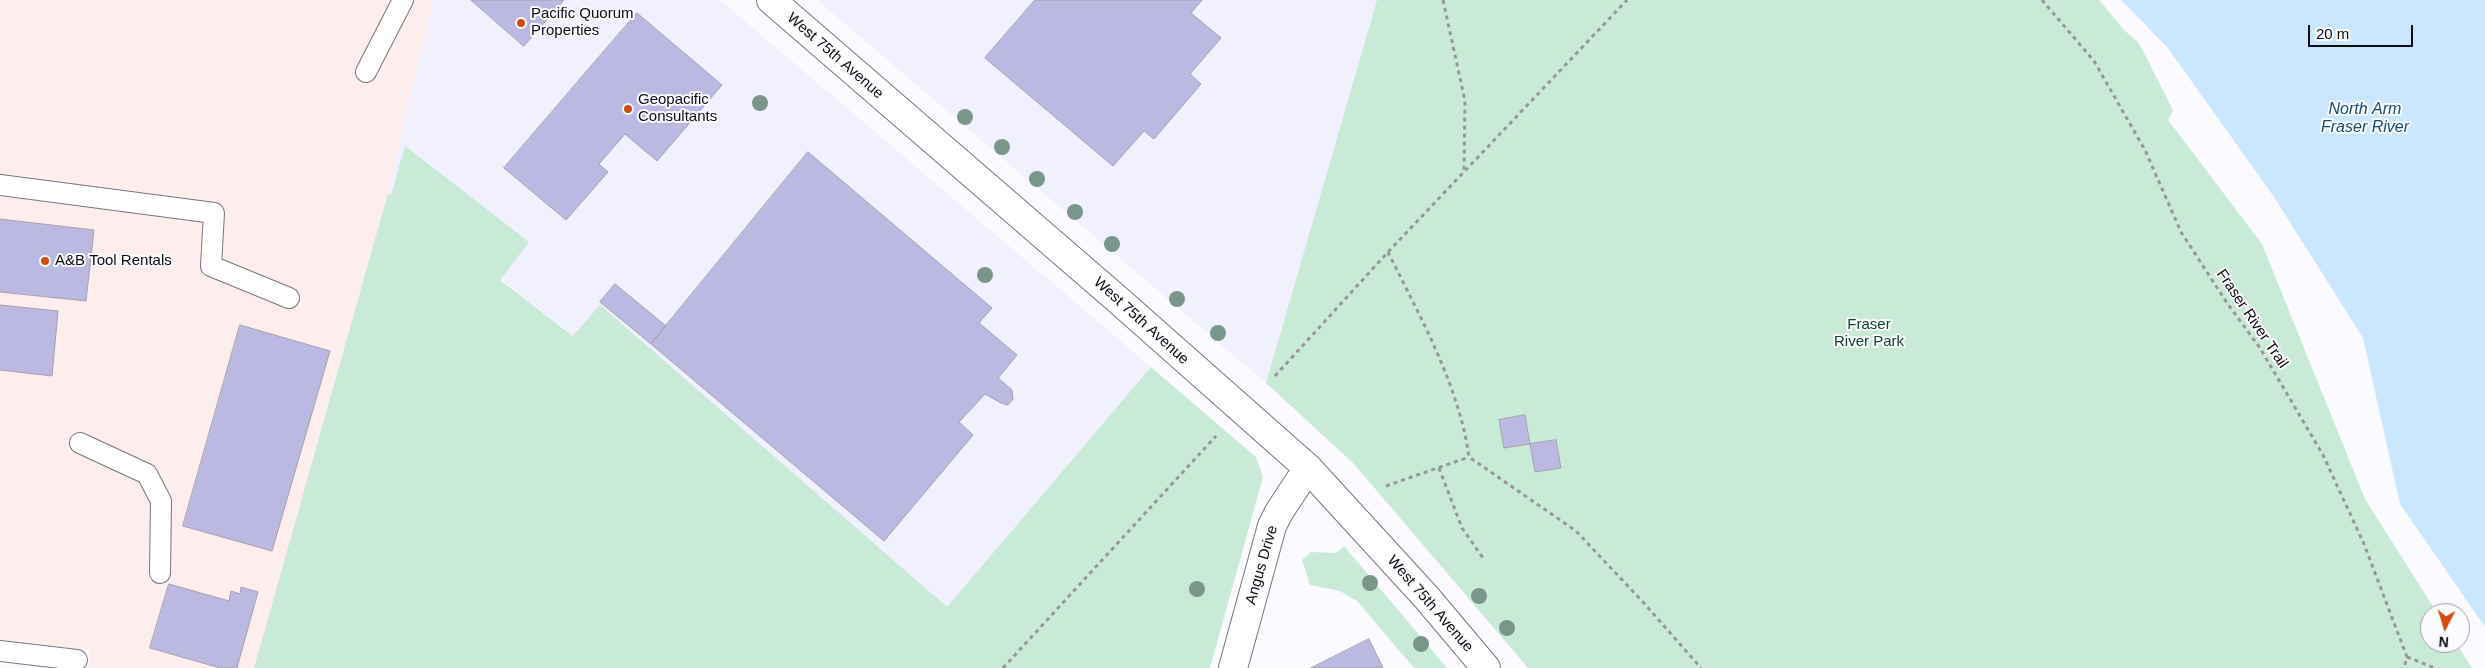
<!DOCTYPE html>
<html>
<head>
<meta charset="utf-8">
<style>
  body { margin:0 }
  #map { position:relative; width:2485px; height:668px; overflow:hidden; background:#fbfbff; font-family:Arial,sans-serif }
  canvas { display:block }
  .north { position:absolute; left:2420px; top:603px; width:50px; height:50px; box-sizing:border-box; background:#fbfbff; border:1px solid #9c9c9f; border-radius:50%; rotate:185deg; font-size:14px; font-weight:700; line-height:20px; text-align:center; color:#0d0d10 }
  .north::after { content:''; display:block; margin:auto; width:18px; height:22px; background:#d24c0f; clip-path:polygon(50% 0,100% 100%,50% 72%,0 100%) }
  .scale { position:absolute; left:2308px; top:25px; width:105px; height:22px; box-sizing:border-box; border:2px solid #0d0d10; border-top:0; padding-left:6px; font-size:15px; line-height:18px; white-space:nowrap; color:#0d0d10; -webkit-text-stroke:4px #fbfbff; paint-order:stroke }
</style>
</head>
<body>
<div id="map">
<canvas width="2485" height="668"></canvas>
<div class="north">N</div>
<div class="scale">20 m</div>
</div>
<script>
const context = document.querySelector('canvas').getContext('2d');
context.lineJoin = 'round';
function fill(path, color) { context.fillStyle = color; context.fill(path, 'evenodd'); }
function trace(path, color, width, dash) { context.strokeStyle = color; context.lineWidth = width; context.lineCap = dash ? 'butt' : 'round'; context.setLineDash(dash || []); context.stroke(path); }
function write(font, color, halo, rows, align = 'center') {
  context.font = font + ' Arial,sans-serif'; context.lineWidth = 4; context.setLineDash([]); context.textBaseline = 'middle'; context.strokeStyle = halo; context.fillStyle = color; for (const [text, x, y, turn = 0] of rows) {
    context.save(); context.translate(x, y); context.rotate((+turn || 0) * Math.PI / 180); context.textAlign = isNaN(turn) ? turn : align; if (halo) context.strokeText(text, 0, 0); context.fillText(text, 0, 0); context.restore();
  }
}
fill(new Path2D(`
  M433,0H720L1151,367L939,616L388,193Z
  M817,0H1377L1266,383Z`), '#f0f0fe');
fill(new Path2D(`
  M0,0H433L388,193L254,668H88L90,650L0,639Z`), '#fdeded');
fill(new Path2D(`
  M1377,0H2099L2124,30L2139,43L2173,110L2168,120L2262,244L2365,499L2437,613H2430V643H2456L2472,668H1528L1354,464L1266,383Z
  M405,146L529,242L500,280L573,336L600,305L947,607L1151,367L1256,457L1263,477L1210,668H254L388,193L391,195Z
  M1344,546L1447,668H1414L1357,601L1340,591L1310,585L1302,560L1311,552L1336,553Z`), '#c9ead6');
fill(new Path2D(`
  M2121,0H2485V627L2400,504L2363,338L2274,197L2167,47Z`), '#cbe6ff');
const building = new Path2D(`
  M471,0H564L524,46Z
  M1035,0H1202L1191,13L1221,38L1190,74L1201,84L1154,139L1144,131L1113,166L985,58Z
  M637,13L722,85L657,161L625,134L599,164L608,172L566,220L504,168Z
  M808,152L992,308L979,323L1017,355L998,378L1012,390L1013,399L1008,405L1001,403L985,394L959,422L973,435L884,541L651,344Z
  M0,219L94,230L86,301L0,292Z
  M615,284L666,326L651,344L600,302Z
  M0,305L58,311L52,376L0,370Z
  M240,325L330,351L272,551L183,526Z
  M1525,415L1530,444L1504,448L1499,420Z
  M1556,440L1561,468L1535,472L1530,444Z
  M169,584L229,601L231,591L240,594L241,587L258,592L237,668H220L150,648Z
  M1369,639L1383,668H1311Z`);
fill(building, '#bbb9e1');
trace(building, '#a3a3ac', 1);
const lane = new Path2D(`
  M366,72L403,0
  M0,185L214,213L211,266L289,298
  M80,443L147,474L161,501L160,573
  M0,651L77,660`);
const street = new Path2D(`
  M771,0L1117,299L1308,468L1427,598L1486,668
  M1233,668L1272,526L1279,512L1308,468`);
trace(lane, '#76767e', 22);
trace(street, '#76767e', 30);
trace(new Path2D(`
  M1443,0L1465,101L1464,172
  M2042,0L2094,61L2145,150L2181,232L2227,303L2260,348L2323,455L2364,544L2407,657L2404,668
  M1388,252C1420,317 1459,385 1469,457L1576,531L1643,602L1701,668
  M1275,376L1388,252L1627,0
  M1439,468L1462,528L1483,558
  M1386,486L1469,457
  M2407,657L2435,668
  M1003,668L1216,436`), '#97979b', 3, [4, 4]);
trace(lane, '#fff', 20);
trace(street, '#fff', 28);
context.fillStyle = '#7a968b';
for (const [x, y] of [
  [760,103],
  [965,117],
  [1002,147],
  [1037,179],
  [1075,212],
  [1112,244],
  [985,275],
  [1177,299],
  [1218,333],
  [1370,583],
  [1197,589],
  [1479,596],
  [1507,628],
  [1421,644]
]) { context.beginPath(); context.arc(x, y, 8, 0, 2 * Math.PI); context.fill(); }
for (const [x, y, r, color] of [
  [521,23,5,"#d24c0f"],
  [628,109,5,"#d24c0f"],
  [45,261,5,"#d24c0f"]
]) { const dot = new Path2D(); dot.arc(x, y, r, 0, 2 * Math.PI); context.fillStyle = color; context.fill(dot); trace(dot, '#fbfbff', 2); }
write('15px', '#0d0d10', '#fbfbff', [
  ["Pacific Quorum",531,14],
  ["Properties",531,31],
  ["Geopacific",638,100],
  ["Consultants",638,117],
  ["A&B Tool Rentals",55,261]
], 'left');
write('15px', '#0d0d10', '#fbfbff', [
  ["West 75th Avenue",835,56,41],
  ["Fraser River Trail",2252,319,56],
  ["West 75th Avenue",1141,321,42],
  ["Angus Drive",1262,565,-74],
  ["West 75th Avenue",1430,604,49]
]);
write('15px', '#10442c', '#fbfbff', [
  ["Fraser",1869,325],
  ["River Park",1869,342]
]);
write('italic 16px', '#194a72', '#fbfbff', [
  ["North Arm",2365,110],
  ["Fraser River",2365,128]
]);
</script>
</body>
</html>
